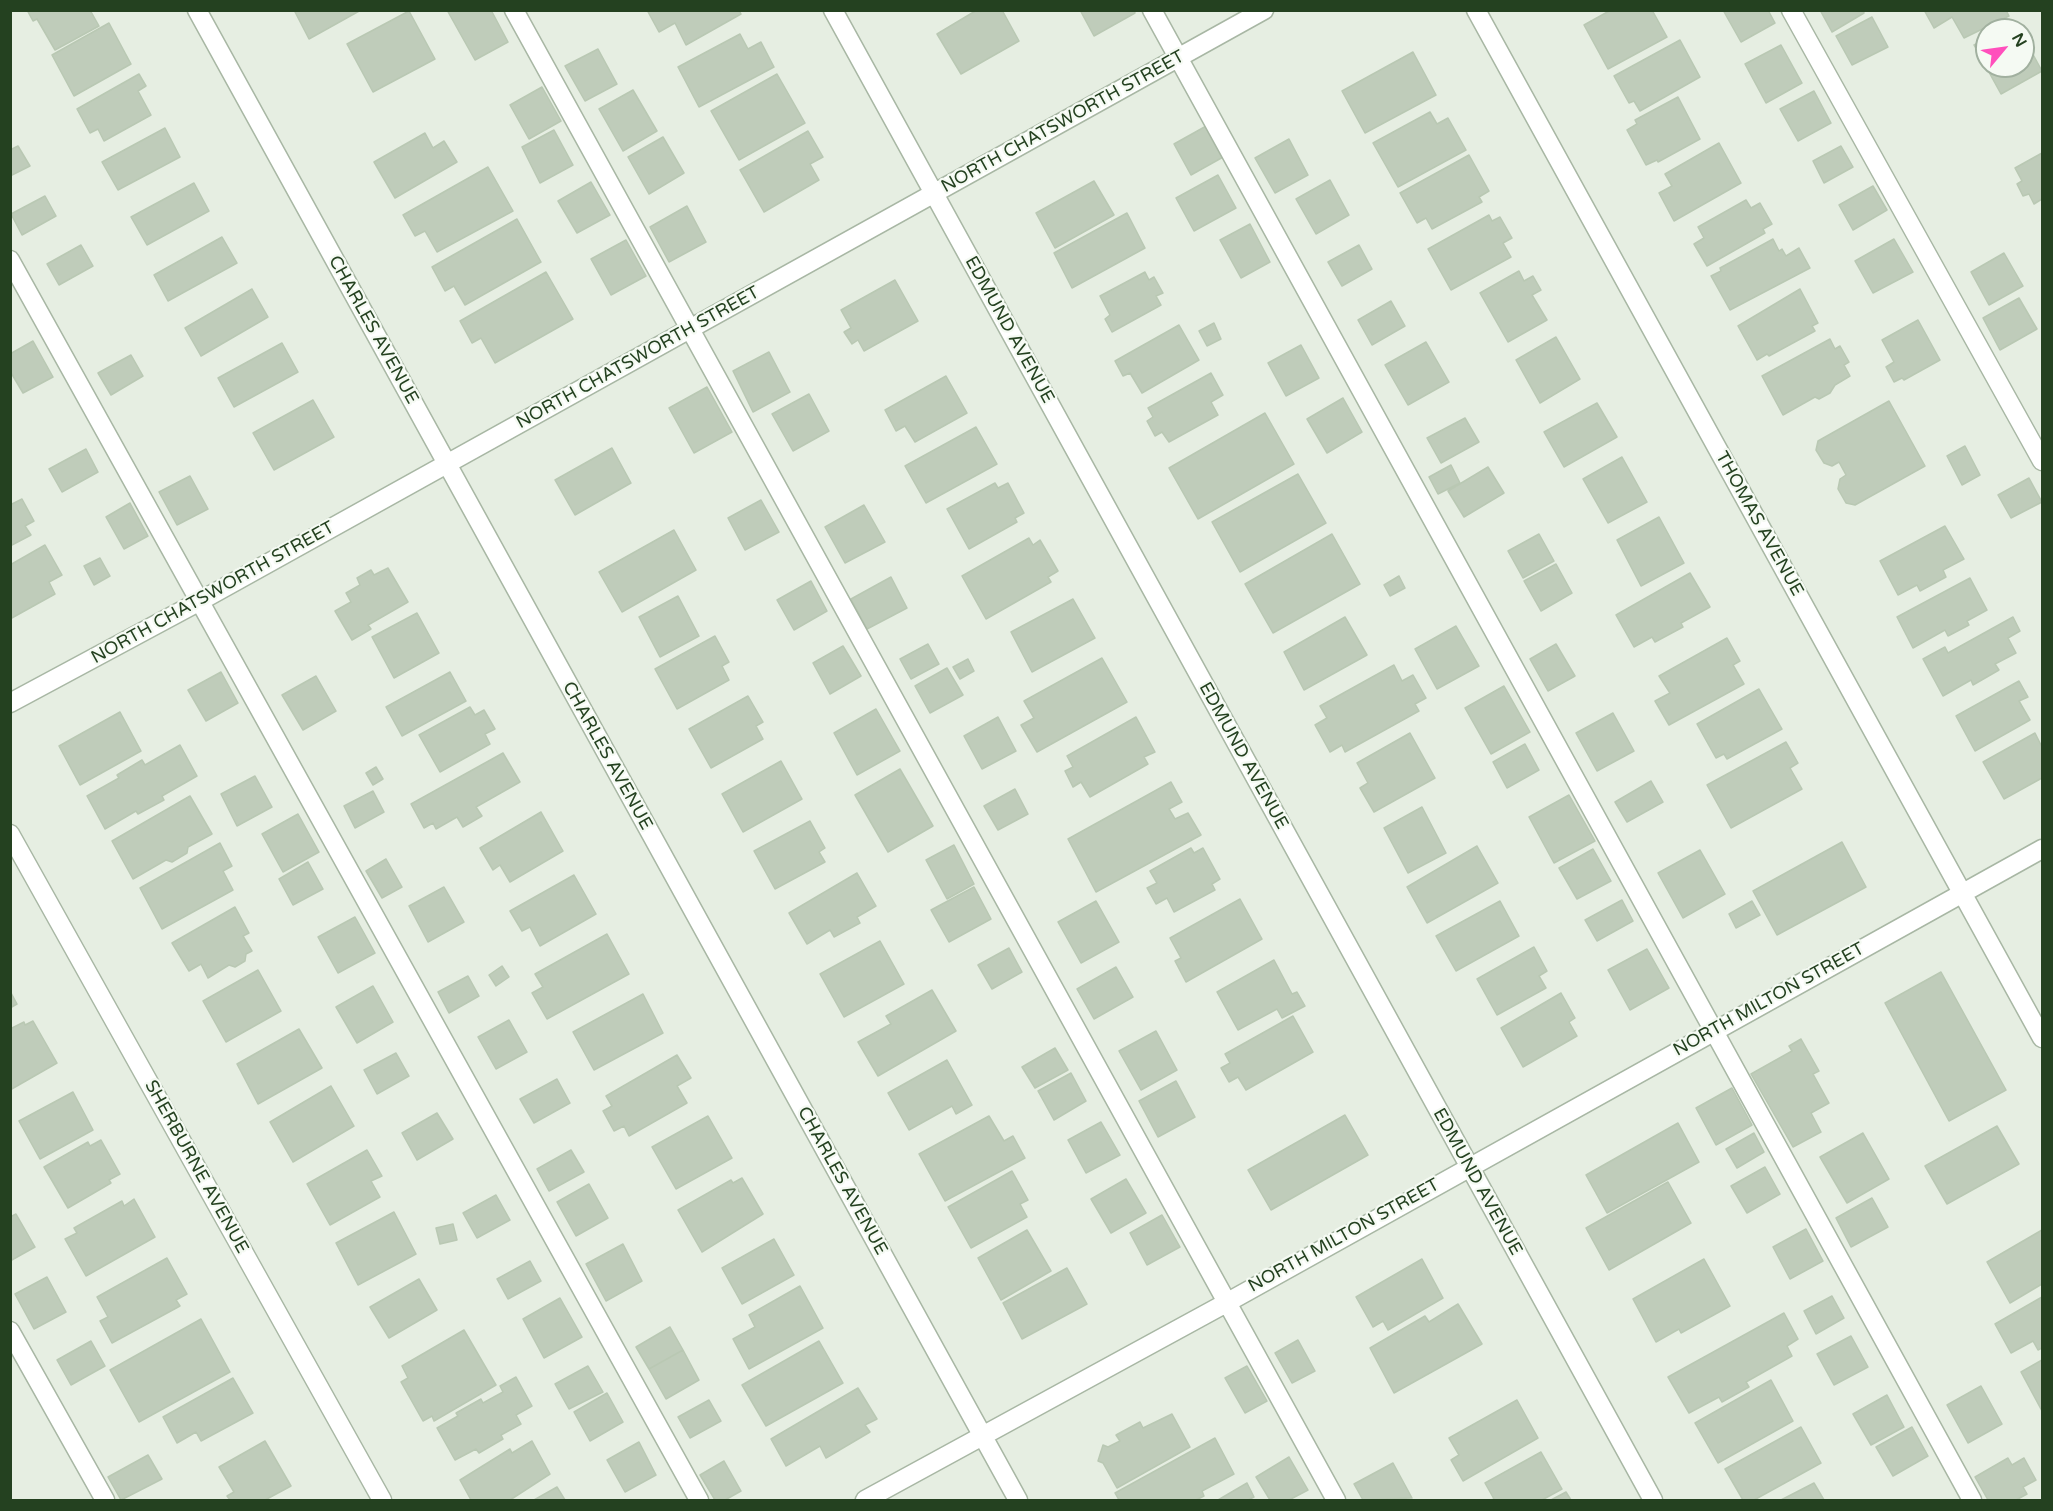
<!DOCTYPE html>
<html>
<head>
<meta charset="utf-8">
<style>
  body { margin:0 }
  #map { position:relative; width:2053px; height:1511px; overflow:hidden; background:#e6eee2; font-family:"Varela Round",sans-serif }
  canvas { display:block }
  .frame { position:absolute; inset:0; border:12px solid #244120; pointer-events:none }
  .north { position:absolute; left:1975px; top:18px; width:60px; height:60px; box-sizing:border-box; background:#f5faf3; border:2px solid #a1b09f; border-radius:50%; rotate:61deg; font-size:16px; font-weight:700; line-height:24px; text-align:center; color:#244120 }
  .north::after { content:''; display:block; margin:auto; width:21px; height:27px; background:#ff4fbc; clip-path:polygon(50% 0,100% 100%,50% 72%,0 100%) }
</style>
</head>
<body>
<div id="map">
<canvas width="2053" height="1511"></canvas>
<div class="frame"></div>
<div class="north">N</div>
</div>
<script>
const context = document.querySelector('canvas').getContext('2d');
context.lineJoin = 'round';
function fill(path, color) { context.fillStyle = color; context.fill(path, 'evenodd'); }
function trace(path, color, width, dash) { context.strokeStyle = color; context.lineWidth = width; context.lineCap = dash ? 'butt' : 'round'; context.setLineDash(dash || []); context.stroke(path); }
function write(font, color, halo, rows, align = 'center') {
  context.font = font + ' "Varela Round",sans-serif'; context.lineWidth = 4.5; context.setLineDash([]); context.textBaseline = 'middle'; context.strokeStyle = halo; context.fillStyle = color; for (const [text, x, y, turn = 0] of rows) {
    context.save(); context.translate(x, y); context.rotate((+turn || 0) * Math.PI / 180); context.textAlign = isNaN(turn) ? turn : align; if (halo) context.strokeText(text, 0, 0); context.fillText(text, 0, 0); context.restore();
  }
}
const building = new Path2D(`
  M27,10H90L99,26L55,50L37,19L33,21Z
  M294,10H361L309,39Z
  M447,10H491L508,42L475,60Z
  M647,10H739L741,14L686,45L675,23L659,32Z
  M977,10H1002L1019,41L961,74L937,34Z
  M1080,10H1134L1135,13L1094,36Z
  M1611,10H1652L1667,37L1608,69L1584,25Z
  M1723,10H1768L1775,23L1741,42Z
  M1820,10H1863L1864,13L1832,32Z
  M1924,10H2006L2009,16L1964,38L1952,17L1934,28Z
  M409,11L435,59L373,92L347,44Z
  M1872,17L1888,47L1852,65L1836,36Z
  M109,23L131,64L74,96L52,55Z
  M2016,23L2020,30H2003Z
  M740,34L748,49L761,42L774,67L699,107L678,67Z
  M2023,36L2042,71L2001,94L1974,45L1987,39V66H2023Z
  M1680,40L1700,77L1640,111L1634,101L1629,103L1614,76Z
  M1781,45L1802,83L1766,103L1745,64Z
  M598,49L617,84L585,101L565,66Z
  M1413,52L1436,95L1365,133L1342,91Z
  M139,74L146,86L138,91L151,115L104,141L98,129L90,133L77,109Z
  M777,74L805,123L739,160L711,111Z
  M542,87L561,121L529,139L510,105Z
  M633,90L657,131L623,151L599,109Z
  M1814,91L1831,123L1798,141L1780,109Z
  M1678,97L1700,139L1658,162L1657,160L1646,165L1627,130L1637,124L1635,120Z
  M1430,112L1437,124L1448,118L1466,150L1398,187L1373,143Z
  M1208,125L1225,156L1191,175L1174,144Z
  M165,128L180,157L118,190L102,162Z
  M554,130L573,165L540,183L522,147Z
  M808,131L823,157L810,164L819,180L764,212L740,170Z
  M425,133L433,148L444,141L457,162L395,198L374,162Z
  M663,137L684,173L649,194L628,157Z
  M1289,139L1308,175L1275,193L1255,158Z
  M1719,143L1741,183L1674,221L1659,193L1672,186L1665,174Z
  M18,146L30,166L10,176V150Z
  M1841,146L1853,167L1824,183L1813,161Z
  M2042,153V199L2034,204L2029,194L2023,196L2017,184L2022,181L2015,168Z
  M1469,155L1489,191L1479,197L1482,202L1432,229L1426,218L1417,223L1400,193Z
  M488,167L513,211L437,252L425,231L415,236L403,215Z
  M1218,175L1236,208L1194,231L1176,198Z
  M1330,180L1349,215L1316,234L1296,199Z
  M1094,181L1114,215L1055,248L1036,213Z
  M591,182L610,215L577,233L558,201Z
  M194,183L209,211L147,245L131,217Z
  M1873,186L1887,210L1853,230L1839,205Z
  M45,196L56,216L22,235L11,214Z
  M1746,200L1751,208L1760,203L1772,224L1763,229L1765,233L1707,266L1694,244L1704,238L1698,227Z
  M687,206L706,242L669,262L650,227Z
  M1127,213L1145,248L1072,288L1054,253Z
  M1489,215L1492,221L1500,217L1512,238L1503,243L1511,257L1451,290L1428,249Z
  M517,219L541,262L465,305L454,286L445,291L432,267Z
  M1250,224L1270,262L1241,278L1220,240Z
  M222,237L237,263L168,301L154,275Z
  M1773,239L1779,251L1782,249L1786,256L1799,248L1810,268L1730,310L1711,276L1721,271L1720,268Z
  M1894,239L1913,272L1873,293L1855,261Z
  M626,240L646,276L611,295L591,259Z
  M81,245L93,266L59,285L47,264Z
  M1359,245L1372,269L1342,286L1328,262Z
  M2004,253L2023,286L1989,305L1971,272Z
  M1519,271L1524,281L1533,276L1541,290L1532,295L1547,320L1508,342L1480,293Z
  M546,272L573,319L495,363L481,338L472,343L460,321Z
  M1145,272L1149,280L1154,277L1163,293L1156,296L1161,305L1112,332L1105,319L1110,315L1100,296Z
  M895,280L918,321L864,351L858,340L852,344L844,332L851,328L841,310Z
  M252,289L268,317L201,356L185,328Z
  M1800,289L1818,323L1812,326L1815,331L1769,356L1767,354L1757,360L1738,326Z
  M2019,298L2037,329L2000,350L1983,318Z
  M1391,301L1405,326L1372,345L1358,320Z
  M1918,320L1940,360L1904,380L1902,378L1894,382L1886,367L1894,362L1882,340Z
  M1214,323L1221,339L1207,346L1199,331Z
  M1179,325L1199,360L1142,393L1130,373L1123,376L1115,361Z
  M1556,337L1580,379L1540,403L1516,360Z
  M1830,339L1835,349L1840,346L1849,362L1844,365L1850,376L1835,385L1830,393L1819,399L1815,397L1783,415L1762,376Z
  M33,341L53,377L23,393L10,371V354Z
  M1426,342L1449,382L1408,405L1385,365Z
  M282,343L298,372L234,407L218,378Z
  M1301,345L1319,378L1286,396L1268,363Z
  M769,352L790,392L753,412L733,371Z
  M131,355L143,376L111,395L98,373Z
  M1211,373L1223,395L1211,402L1218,415L1169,442L1162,432L1155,436L1147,421L1153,417L1148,408Z
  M946,376L967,413L915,442L905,426L896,431L885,410Z
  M707,387L732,432L694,453L669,408Z
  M809,394L829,431L793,451L772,414Z
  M1343,398L1362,432L1327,453L1307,419Z
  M313,400L334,437L274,470L253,433Z
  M1889,401L1925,466L1855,505L1846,503L1838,489L1840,479L1846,475L1839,462L1832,466L1824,463L1816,450L1818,441Z
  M1597,403L1617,437L1564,467L1544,432Z
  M1265,413L1294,464L1198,519L1169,468Z
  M1465,418L1479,442L1441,463L1427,438Z
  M976,427L997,464L926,503L905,466Z
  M1965,446L1980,475L1962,485L1947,456Z
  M612,448L631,483L575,515L555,480Z
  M86,449L98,472L62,492L49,469Z
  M1622,457L1647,502L1608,523L1583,479Z
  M1451,465L1460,483L1438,494L1429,477Z
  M1488,467L1504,493L1464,517L1448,491Z
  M1298,474L1326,523L1240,572L1212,522Z
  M190,476L208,509L177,525L159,492Z
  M2029,478L2042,502L2011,518L1998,495Z
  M995,483L998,488L1008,483L1024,513L1015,518L1017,522L969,549L947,509Z
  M22,499L34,521L25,526L31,535L10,546V501L12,504Z
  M761,500L779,532L745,550L728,518Z
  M130,503L148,536L124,549L106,517Z
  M864,505L885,542L845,563L825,527Z
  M1659,517L1684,563L1641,586L1617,540Z
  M1945,526L1964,559L1943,570L1946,577L1920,591L1917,585L1898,595L1880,561Z
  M674,530L696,570L622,612L599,572Z
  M1332,534L1360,584L1273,633L1245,584Z
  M1539,534L1554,561L1523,578L1508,551Z
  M1029,538L1033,545L1040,540L1058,571L1048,577L1051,582L986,619L962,576Z
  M45,545L62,575L49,582L55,594L10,619V565Z
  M100,558L110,576L94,585L84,566Z
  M1556,564L1572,593L1541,611L1524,581Z
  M388,568L408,602L368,625L371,629L352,640L335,611L351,602L346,593L360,585L357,578L371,570L374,575Z
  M1690,573L1710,607L1681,623L1683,627L1655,642L1652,637L1634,647L1616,615Z
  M1399,576L1405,588L1390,596L1384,585Z
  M891,577L907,608L867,629L851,599Z
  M1970,578L1987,610L1967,621L1969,625L1948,636L1945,630L1913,648L1897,617Z
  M811,581L827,611L794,630L777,600Z
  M678,596L699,636L660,657L639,617Z
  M1073,599L1095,638L1032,672L1011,632Z
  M417,613L439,653L394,678L372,637Z
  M1345,617L1367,655L1304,690L1284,652Z
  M2013,617L2020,631L2008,638L2016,653L1995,664L1999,670L1973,685L1971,680L1943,696L1923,659L1945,647L1948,653Z
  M1456,626L1479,666L1437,689L1415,649Z
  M715,636L729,662L722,666L729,680L677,709L655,669Z
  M1727,638L1740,661L1733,665L1744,684L1669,725L1655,701L1670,693L1659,676Z
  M928,644L939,664L911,679L900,659Z
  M1556,644L1575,676L1548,691L1530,659Z
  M843,646L861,676L830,694L813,663Z
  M1102,658L1127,702L1037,752L1021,725L1034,718L1024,701Z
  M968,659L974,671L960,679L953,667Z
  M1394,665L1402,681L1413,675L1426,698L1415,704L1419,711L1345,752L1342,745L1330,752L1315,725L1327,718L1320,706Z
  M947,668L963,695L930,713L915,686Z
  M221,672L238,703L206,721L188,690Z
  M450,672L466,701L402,736L386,707Z
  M316,676L336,711L303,730L282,695Z
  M2019,681L2028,697L2019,701L2030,720L1975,751L1956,716Z
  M1504,686L1530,732L1491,754L1465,708Z
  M1759,689L1782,729L1727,759L1724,754L1716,758L1697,724Z
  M748,696L763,722L756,726L763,739L711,768L689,729Z
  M470,707L475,715L484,710L495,729L485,734L490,744L440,772L419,735Z
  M876,709L900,751L857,775L834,733Z
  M120,712L141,751L80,785L59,746Z
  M1613,713L1634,751L1597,771L1576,733Z
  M998,717L1016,751L982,769L964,736Z
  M1136,717L1155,752L1144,757L1148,764L1090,797L1081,782L1073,787L1065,771L1073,767L1067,756Z
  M1410,733L1435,778L1374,812L1360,788L1368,783L1357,763Z
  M2035,733L2042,747V778L2004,799L1983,762Z
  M1786,742L1798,763L1790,768L1802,789L1731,828L1707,785Z
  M1525,744L1539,770L1507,788L1493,762Z
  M180,745L197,776L162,796L164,800L138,814L136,811L105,829L87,796L119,778L117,775L142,760L145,765Z
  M503,753L520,782L476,807L482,816L463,827L457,817L436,829L433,823L424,828L411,804Z
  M781,761L802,799L743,832L722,794Z
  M376,767L383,779L373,785L366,773Z
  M900,769L933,826L888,852L855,795Z
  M255,776L272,807L237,826L221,794Z
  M1651,781L1663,802L1627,822L1615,802Z
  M1171,782L1182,802L1169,809L1175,819L1188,813L1201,835L1096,892L1068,839Z
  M1015,789L1028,814L998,830L984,806Z
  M373,791L384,812L355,828L344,806Z
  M1569,795L1595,841L1554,863L1529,817Z
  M190,796L212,834L188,847L187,853L172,862L166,860L133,879L112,841Z
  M1422,807L1446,853L1408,873L1384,828Z
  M541,812L563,851L510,882L500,865L493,870L480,848Z
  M298,814L319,852L283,872L262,834Z
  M810,821L825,848L819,852L825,862L775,889L754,851Z
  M1842,842L1866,887L1777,935L1753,891Z
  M220,843L232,866L223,871L233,890L162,929L140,888Z
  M954,845L974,884L947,899L926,860Z
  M1477,846L1498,883L1427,923L1407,887Z
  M1191,848L1194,853L1203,848L1220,879L1212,884L1215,890L1174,912L1167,898L1156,904L1147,888L1157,883L1150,871Z
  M1593,849L1611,881L1577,899L1559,868Z
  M1700,850L1725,894L1683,918L1658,873Z
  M386,859L402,887L382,898L366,871Z
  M308,862L323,889L293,905L279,879Z
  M857,873L876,906L857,917L860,923L834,937L830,930L807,944L789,913Z
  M574,875L596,914L540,946L530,927L522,931L510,911Z
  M444,887L464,922L428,942L409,906Z
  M974,887L991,919L949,942L931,910Z
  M1240,899L1262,939L1186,982L1175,961L1181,958L1170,938Z
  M1622,900L1633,921L1597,941L1585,920Z
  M1096,901L1119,942L1081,963L1058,922Z
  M1500,901L1519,936L1456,971L1436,936Z
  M1752,901L1760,915L1736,928L1729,914Z
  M235,907L249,933L243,936L252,951L246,954L245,961L235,967L229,965L208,978L201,964L189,971L172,943Z
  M355,917L375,953L338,973L318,937Z
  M607,934L629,974L547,1019L532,993L543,987L535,974Z
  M880,941L904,984L844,1017L820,974Z
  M1534,947L1547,971L1539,976L1546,988L1497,1015L1477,979Z
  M1009,948L1022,972L992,989L978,965Z
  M1647,949L1669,988L1630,1010L1608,970Z
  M1274,960L1292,994L1297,992L1305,1006L1282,1018L1277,1009L1238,1030L1217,992Z
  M502,966L509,977L496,986L489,975Z
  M1116,967L1133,997L1094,1019L1077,989Z
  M258,970L281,1011L226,1042L203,1001Z
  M1941,972L2006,1090L1949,1121L1885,1003Z
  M468,976L479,996L449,1013L438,992Z
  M373,986L393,1022L357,1043L336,1007Z
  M932,990L956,1031L878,1076L858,1042L891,1024L886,1016Z
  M10,991L17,1004L10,1008Z
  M1561,993L1575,1018L1569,1022L1577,1036L1523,1067L1501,1028Z
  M643,994L663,1033L594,1070L573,1032Z
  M1293,1016L1313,1052L1246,1090L1238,1077L1229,1082L1221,1068L1230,1063L1225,1054Z
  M509,1020L527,1052L496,1069L478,1037Z
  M33,1021L57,1063L10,1090V1029L24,1022L25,1025Z
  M299,1029L322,1068L258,1104L237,1064Z
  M1156,1031L1177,1070L1141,1090L1119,1051Z
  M1801,1039L1819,1071L1813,1074L1829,1103L1811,1113L1821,1132L1793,1147L1751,1074L1792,1051L1789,1046Z
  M1055,1048L1068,1070L1035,1088L1022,1067Z
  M396,1053L409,1076L377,1094L364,1070Z
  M677,1055L691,1078L677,1086L687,1103L629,1136L624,1126L614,1131L603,1111L612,1106L606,1096Z
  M947,1060L972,1105L956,1114L952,1106L909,1130L888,1093Z
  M1071,1073L1086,1101L1054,1120L1038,1091Z
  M557,1079L570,1103L534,1123L520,1099Z
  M1176,1081L1195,1117L1158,1137L1139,1101Z
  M331,1086L354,1126L293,1162L270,1122Z
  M1732,1088L1752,1125L1716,1145L1696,1108Z
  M73,1092L93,1130L40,1159L19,1121Z
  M437,1113L453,1139L417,1160L402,1133Z
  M1345,1115L1368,1155L1271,1210L1248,1170Z
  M708,1116L732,1158L676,1189L652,1147Z
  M989,1116L1004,1141L1013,1136L1025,1158L945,1201L919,1154Z
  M1101,1122L1120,1155L1086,1173L1068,1140Z
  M1678,1123L1699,1162L1607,1213L1586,1175Z
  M1997,1126L2019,1164L1947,1204L1925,1166Z
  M1754,1133L1764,1152L1737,1168L1726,1149Z
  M1863,1133L1889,1179L1847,1203L1820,1157Z
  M101,1140L120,1174L109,1180L111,1183L68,1208L44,1167L88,1142L90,1146Z
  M367,1150L382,1176L371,1181L380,1197L330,1225L307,1184Z
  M571,1150L584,1172L549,1191L537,1169Z
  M1765,1167L1780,1194L1747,1213L1731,1186Z
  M1012,1171L1028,1200L1020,1204L1027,1217L971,1248L948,1207Z
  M742,1178L763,1214L702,1252L678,1210L731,1180L733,1183Z
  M1126,1179L1146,1213L1111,1233L1091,1199Z
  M1668,1182L1691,1223L1609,1270L1586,1228Z
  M589,1184L608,1218L576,1236L557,1202Z
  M496,1195L510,1220L477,1238L463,1213Z
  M1872,1198L1888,1227L1851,1247L1836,1218Z
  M134,1199L155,1237L86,1276L65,1239L77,1233L74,1228L122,1201L124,1206Z
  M394,1212L416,1254L358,1285L336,1243Z
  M16,1214L35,1247L10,1261V1217Z
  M1162,1215L1180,1247L1147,1265L1130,1233Z
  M453,1224L457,1240L440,1244L436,1228Z
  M1806,1229L1823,1261L1790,1279L1773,1247Z
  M1027,1230L1051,1271L1001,1300L978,1258Z
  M2042,1230V1284L2010,1303L1987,1262Z
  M774,1239L794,1275L742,1304L722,1268Z
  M623,1244L642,1281L606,1301L586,1264Z
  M167,1258L187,1294L176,1300L180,1306L112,1343L100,1321L108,1317L97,1297Z
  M1422,1259L1443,1298L1388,1330L1383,1321L1373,1327L1356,1297Z
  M1704,1259L1730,1306L1681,1333L1679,1329L1656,1342L1633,1299Z
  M530,1261L541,1281L508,1299L497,1279Z
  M1067,1268L1087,1304L1022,1339L1003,1303Z
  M47,1277L66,1312L34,1329L15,1294Z
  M419,1279L437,1310L389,1338L370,1307Z
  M800,1286L823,1328L749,1369L733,1339L755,1327L749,1315Z
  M1832,1296L1844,1318L1816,1334L1804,1311Z
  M2042,1297V1348L2038,1350L2033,1341L2011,1353L1995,1324Z
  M560,1298L582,1337L544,1358L523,1319Z
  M1458,1304L1482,1344L1394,1393L1370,1348L1425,1316L1429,1322Z
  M1784,1313L1798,1339L1787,1346L1792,1356L1746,1382L1749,1387L1722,1402L1719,1397L1689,1413L1668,1377Z
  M201,1319L230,1372L139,1422L110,1370Z
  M670,1327L683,1350L649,1369L636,1347Z
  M464,1330L496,1385L434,1421L432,1416L423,1421L401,1382L408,1378L402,1366Z
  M1851,1336L1868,1367L1834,1385L1817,1354Z
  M1298,1340L1315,1371L1292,1383L1275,1353Z
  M91,1341L105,1366L71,1385L57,1360Z
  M819,1341L843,1383L766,1426L742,1385Z
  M683,1350L699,1380L666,1399L649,1369Z
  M2042,1360V1411L2021,1372Z
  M588,1366L603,1392L569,1409L555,1384Z
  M1247,1366L1267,1401L1245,1413L1225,1378Z
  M516,1377L532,1406L516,1415L521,1424L501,1435L503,1439L479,1453L476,1449L455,1460L437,1428L458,1416L456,1413L481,1399L483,1403L503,1392L500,1386Z
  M233,1378L253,1413L201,1441L196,1432L177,1443L163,1417Z
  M1771,1380L1793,1421L1718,1463L1695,1423Z
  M1981,1386L2002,1424L1968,1443L1947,1405Z
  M858,1388L877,1419L865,1425L870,1432L826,1458L820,1446L786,1466L771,1439Z
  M607,1393L623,1422L590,1441L574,1412Z
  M1887,1395L1904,1427L1871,1445L1853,1414Z
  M709,1400L721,1421L690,1438L678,1417Z
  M1517,1400L1538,1438L1463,1481L1451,1460L1459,1455L1449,1438Z
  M1172,1414L1190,1447L1117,1488L1103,1463L1098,1461L1103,1445L1108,1447L1120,1441L1116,1435L1140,1422L1143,1428Z
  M1801,1427L1821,1463L1754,1500H1743L1725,1469Z
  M1912,1427L1928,1456L1893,1476L1876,1447Z
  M1215,1438L1234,1474L1202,1491L1204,1496L1196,1500H1119L1115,1493Z
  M265,1441L291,1486L265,1500H230L227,1496L234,1492L219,1467Z
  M532,1441L550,1474L510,1500H471L460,1480L510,1449L512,1453Z
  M639,1442L656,1475L625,1492L607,1460Z
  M1541,1452L1562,1489L1542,1500H1491L1494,1499L1485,1483Z
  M148,1455L162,1479L121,1500L108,1477Z
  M1289,1457L1308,1490L1289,1500H1270L1256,1477Z
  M2008,1458L2012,1465L2024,1458L2036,1480L2023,1487L2027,1494L2016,1500H1988L1975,1477Z
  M724,1461L741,1491L725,1500H715L700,1475Z
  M1393,1463L1412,1498L1363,1500L1354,1484Z
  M1247,1483L1254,1497L1248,1500H1218Z
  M1814,1483L1824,1500H1781Z
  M557,1487L565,1500H534Z
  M1566,1492L1571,1500H1551Z`);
fill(building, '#bfccba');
trace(building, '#b9c8b3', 1.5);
const minor = new Path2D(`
  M197,10L1018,1500
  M514,10L1336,1500
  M833,10L1653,1500
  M1152,10L1972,1500
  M1476,10L2042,1038
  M1791,10L2042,461
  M10,260L699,1500
  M10,703L200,601L1264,10
  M10,834L382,1500
  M10,1331L105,1500
  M865,1500L1228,1302L2042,849`);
trace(minor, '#a8b7a4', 21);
trace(minor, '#fff', 18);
write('18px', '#244120', '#f5faf3', [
  ["NORTH CHATSWORTH STREET",1063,122,-29],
  ["CHARLES AVENUE",373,330,61],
  ["EDMUND AVENUE",1009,330,61],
  ["NORTH CHATSWORTH STREET",638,358,-29],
  ["THOMAS AVENUE",1759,524,61],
  ["NORTH CHATSWORTH STREET",213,593,-29],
  ["CHARLES AVENUE",607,756,61],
  ["EDMUND AVENUE",1243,756,61],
  ["NORTH MILTON STREET",1769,1000,-29],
  ["SHERBURNE AVENUE",196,1167,61],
  ["CHARLES AVENUE",842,1181,61],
  ["EDMUND AVENUE",1477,1182,61],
  ["NORTH MILTON STREET",1344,1236,-29]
]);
</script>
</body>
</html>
